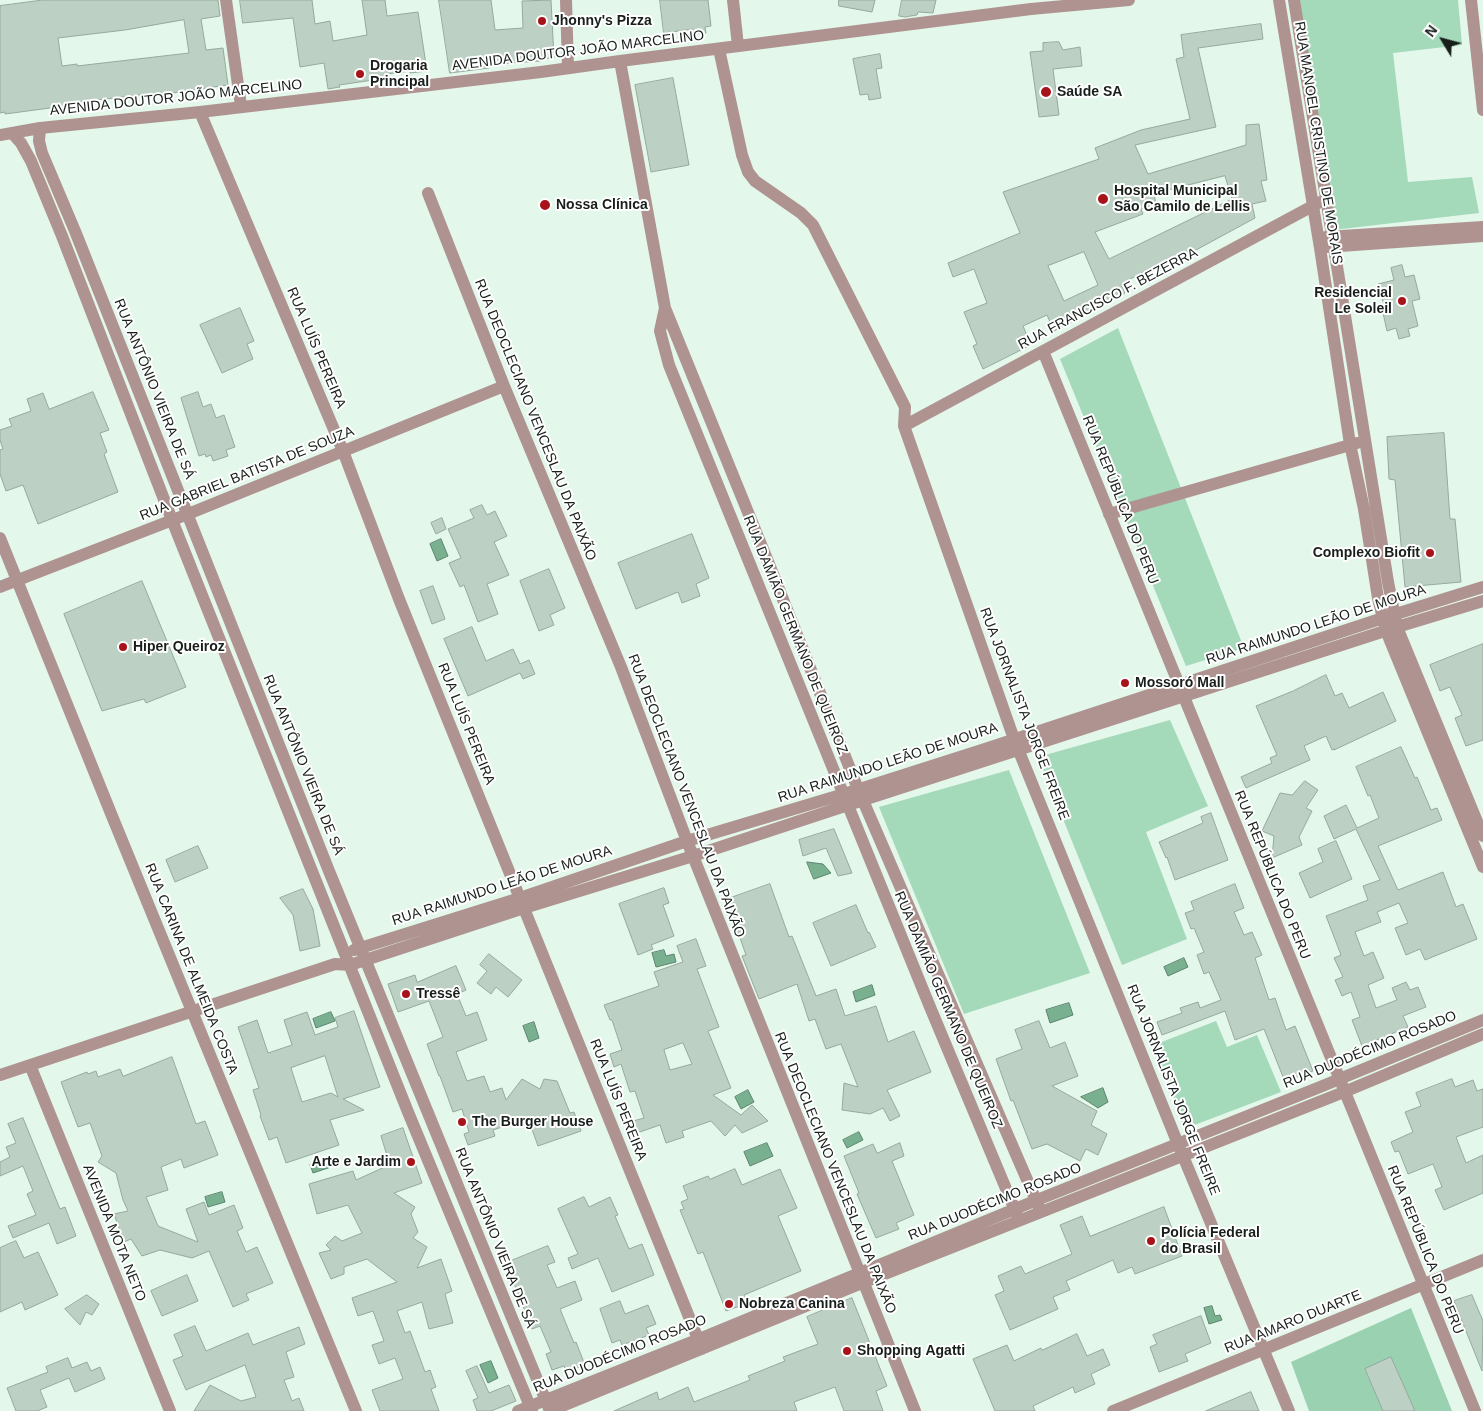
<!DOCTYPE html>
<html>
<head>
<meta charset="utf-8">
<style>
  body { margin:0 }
  #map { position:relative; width:1483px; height:1411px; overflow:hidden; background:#e3f7eb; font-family:Arial,sans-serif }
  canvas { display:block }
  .north { position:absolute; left:1418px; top:15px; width:50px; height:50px; -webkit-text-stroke:4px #fff; paint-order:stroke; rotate:307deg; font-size:14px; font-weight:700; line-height:20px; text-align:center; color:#181f1b }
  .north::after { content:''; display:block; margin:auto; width:18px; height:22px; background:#181f1b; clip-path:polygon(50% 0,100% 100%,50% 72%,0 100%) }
</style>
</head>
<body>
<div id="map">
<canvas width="1483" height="1411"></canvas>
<div class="north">N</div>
</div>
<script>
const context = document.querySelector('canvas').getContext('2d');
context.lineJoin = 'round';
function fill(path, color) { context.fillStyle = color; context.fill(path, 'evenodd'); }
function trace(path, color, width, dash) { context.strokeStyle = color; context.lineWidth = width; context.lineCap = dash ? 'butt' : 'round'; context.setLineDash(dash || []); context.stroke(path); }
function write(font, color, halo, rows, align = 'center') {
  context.font = font + ' Arial,sans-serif'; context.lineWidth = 4; context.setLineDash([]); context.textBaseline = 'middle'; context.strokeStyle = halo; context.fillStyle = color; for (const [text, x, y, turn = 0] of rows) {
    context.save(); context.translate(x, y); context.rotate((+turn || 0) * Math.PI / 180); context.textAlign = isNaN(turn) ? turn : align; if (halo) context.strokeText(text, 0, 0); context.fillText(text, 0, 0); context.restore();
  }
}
fill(new Path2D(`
  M1298,0H1458L1462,45L1393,53L1408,182L1472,177L1479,213L1333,230Z
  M1118,328L1244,648L1186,666L1060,359Z
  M1170,720L1208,806L1146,832L1187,939L1122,965L1038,757Z
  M1009,770L1090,973L964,1014L879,807Z
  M1216,1021L1227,1047L1257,1035L1281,1092L1184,1129L1154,1045Z`), '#a4d9b9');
fill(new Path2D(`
  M1411,1308L1452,1411H1309L1291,1362Z`), '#9ad2b1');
const water = new Path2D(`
  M441,539L448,556L437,561L430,544Z
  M807,862L823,864L831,873L814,879Z
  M664,950L666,956L674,954L676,962L656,967L652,953Z
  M1184,958L1188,967L1168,976L1164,967Z
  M872,985L875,995L856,1002L853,992Z
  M1069,1003L1073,1015L1050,1023L1046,1010Z
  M331,1012L335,1021L316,1028L313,1019Z
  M534,1022L539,1038L529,1042L523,1026Z
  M1103,1088L1108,1102L1098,1108L1081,1097Z
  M748,1090L754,1102L741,1109L735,1097Z
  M859,1132L863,1140L847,1148L843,1140Z
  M767,1143L773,1156L750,1166L744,1152Z
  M328,1158L331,1167L313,1173L310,1165Z
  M222,1192L225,1202L208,1207L205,1197Z
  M1212,1306L1215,1316L1220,1315L1222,1320L1209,1324L1204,1308Z
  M491,1361L498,1378L488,1383L480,1365Z`);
fill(water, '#79b090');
trace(water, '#5c846d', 1);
const building = new Path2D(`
  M43,0H218L220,16L201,19L206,50L223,48L228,85L165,94L164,92L64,104L65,106L5,114V112L0,113V6ZM184,20L189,53L77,66V64L62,66L58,38L125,30Z
  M240,0H312L315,24L330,21L333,41L367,35L362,0H385L387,16L418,12L427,71L410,73V71L387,74V78L339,85L340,87L328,89L324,63L300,67L293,18L243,23Z
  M439,0H491L495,30L523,28L522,1L551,0L554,58L541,59V61L509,63L489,66V68L450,73Z
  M660,0H708L711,26L705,27L706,33L693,34V29L664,33Z
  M839,0H875L872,12L839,6Z
  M902,0H936L933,13L918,12L917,15L905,17L899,16Z
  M1261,24L1263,39L1198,48L1216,127L1135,145L1148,174L1246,145V125L1259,124L1267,180L1261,181L1266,201L1252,204L1255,218L1161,269L1158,264L1121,284L1125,293L1054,331L1047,315L1023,326L1031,345L983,369L973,346L977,344L964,312L987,303L974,269L953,277L948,263L1020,233L1003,192L1099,159L1095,148L1141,130L1190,119L1176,59L1184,57L1181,35ZM1225,176L1232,199L1109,259L1095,232L1143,214L1141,209L1156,204L1154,194ZM1084,252L1098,285L1064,301L1048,266Z
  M1059,42L1063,50L1080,47L1082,66L1053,69L1059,115L1039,117L1030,52L1043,51V43Z
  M880,54L882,68L876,69L881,98L869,100L868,94L860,95L853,59Z
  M673,78L689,165L651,172L635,85Z
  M1402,265L1405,277L1414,275L1420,299L1412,301L1418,326L1408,329L1410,336L1399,339L1396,328L1387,331L1383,313L1386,312L1378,284L1394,280L1391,268Z
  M240,308L254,341L247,344L253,359L222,373L200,325Z
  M93,392L109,430L100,433L107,452L104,454L118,492L38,524L23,485L6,491L0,474V450L3,449L0,440V430L12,426L9,419L31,411L27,399L43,393L49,409Z
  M198,392L203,407L211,404L216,418L224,415L235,447L226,450L228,456L213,461L211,455L206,457L205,454L199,456L181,398Z
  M1444,433L1450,519H1455L1461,582L1405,587L1395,480L1389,479L1387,437Z
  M482,505L487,515L495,511L507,536L494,542L509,575L487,584L498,614L478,622L464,585L460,587L449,563L461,558L448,529L474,518L470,510Z
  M442,518L446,529L436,534L431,523Z
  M692,534L709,578L696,584L700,596L682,603L678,592L636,609L618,563Z
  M549,569L565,608L550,615L554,625L539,631L520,581Z
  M142,581L186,687L146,703L144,699L102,711L64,614Z
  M433,586L445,619L432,624L420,591Z
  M472,627L486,661L513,649L520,664L529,660L535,674L523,679L520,673L468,696L444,639Z
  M1483,644V740L1466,746L1455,718L1462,715L1450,687L1440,691L1430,665Z
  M1326,675L1335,696L1342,693L1349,708L1383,692L1396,721L1334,750L1335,749L1332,750L1326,736L1304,746L1310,760L1246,788L1241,777L1272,763L1270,758L1277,755L1256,706L1293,691Z
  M1401,747L1415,778L1417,777L1431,810L1437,808L1442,820L1378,846L1398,890L1443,872L1456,907L1463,904L1477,939L1425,960L1420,949L1406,955L1395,928L1408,923L1399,903L1377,912L1381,922L1355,932L1364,956L1373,952L1384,978L1368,985L1376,1008L1397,1000L1392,988L1406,982L1410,990L1418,987L1426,1007L1403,1016L1408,1027L1362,1046L1352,1020L1360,1017L1351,992L1342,996L1335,980L1343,977L1334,958L1341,955L1326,916L1368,900L1363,886L1380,880L1356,829L1334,839L1324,816L1346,805L1357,828L1379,818L1370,795L1368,796L1356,767Z
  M1305,781L1318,790L1306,808L1312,811L1299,837L1302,845L1272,858L1274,836L1262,831L1280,793L1292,795Z
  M1211,813L1228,860L1175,880L1167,857L1166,858L1159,842L1203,823L1201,817Z
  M834,829L852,873L838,876L826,848L803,856L799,840Z
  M1336,841L1352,879L1310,898L1299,873L1323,862L1318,849Z
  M198,846L208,868L175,882L166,860Z
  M770,884L789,937L792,936L816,996L836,989L845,1016L876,1006L888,1042L914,1031L931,1072L887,1090L900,1116L890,1121L883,1108L870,1114L842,1110L844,1083L858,1087L841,1044L826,1049L815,1019L809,1021L797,984L759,999L742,956L746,955L733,918L732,919L725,900Z
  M1235,884L1244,908L1234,912L1244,935L1252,932L1262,955L1255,958L1269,1000L1275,998L1286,1030L1295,1026L1313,1071L1285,1082L1264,1029L1235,1040L1225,1011L1162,1035L1157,1022L1182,1013L1180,1008L1198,1002L1200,1008L1221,1000L1209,972L1204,974L1197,955L1204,952L1194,928L1191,929L1185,913L1194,910L1191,902Z
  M664,888L669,903L663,905L674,936L651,945L653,949L638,955L619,904Z
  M303,889L313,909L320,946L300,951L293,915L280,898Z
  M856,905L868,933L869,932L876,947L831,966L813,923Z
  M696,939L706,966L697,969L719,1027L708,1031L731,1088L713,1095L741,1115L752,1105L768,1121L742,1133L735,1125L725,1136L711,1121L682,1131L684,1137L666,1143L660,1125L637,1133L633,1121L644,1118L635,1091L630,1092L621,1064L614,1067L610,1054L622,1050L612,1020H610L604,1005L659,986L654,972L683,962L677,946ZM683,1043L692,1064L670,1070L664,1050Z
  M489,954L522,980L508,997L496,987L491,994L477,983L487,971L480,965Z
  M456,966L466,990L457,994L466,1016L477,1012L487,1040L456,1052L467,1081L484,1076L490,1092L502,1088L506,1100L522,1079L540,1089L544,1079L557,1081L570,1113L574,1112L581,1131L538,1146L529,1121L524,1123L523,1120L493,1130L495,1136L468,1145L464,1134L469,1132L462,1109L453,1112L440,1076H439L427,1044L443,1037L429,1001L398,1012L388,984L415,975L417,982Z
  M354,1011L380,1087L343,1099L364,1110L330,1120L339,1145L286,1163L277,1137L269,1140L260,1116L261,1115L253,1090L259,1088L238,1027L257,1020L268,1053L292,1045L284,1020L307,1012L315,1035L338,1027L335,1018ZM325,1056L338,1097L331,1093L302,1102L291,1068Z
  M1039,1021L1050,1048L1065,1042L1078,1076L1052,1086L1097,1111L1091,1125L1107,1134L1098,1155L1086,1149L1080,1161L1047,1144L1032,1149L1013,1100L1011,1101L996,1059L1022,1049L1015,1030Z
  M172,1057L196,1124L205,1121L218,1155L184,1168L181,1159L161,1167L168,1190L146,1197L158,1226L198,1242L186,1209L204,1202L209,1215L234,1205L243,1228L237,1231L246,1252L257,1247L273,1283L246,1294L249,1300L233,1307L209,1251L192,1258L160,1250L142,1256L131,1239L124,1242L114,1214L128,1211L123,1200L116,1173L98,1162L102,1156L90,1123L78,1127L61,1082L87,1072L88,1074L96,1071L98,1077L120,1069L123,1076Z
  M1452,1079L1455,1087L1473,1080L1477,1091L1483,1089V1127L1456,1137L1466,1163L1483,1155V1193L1444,1210L1435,1190L1442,1187L1433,1164L1408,1174L1399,1151L1395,1152L1391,1142L1413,1132L1405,1112L1421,1106L1416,1093Z
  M23,1118L60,1209L65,1207L76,1236L57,1244L49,1223L13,1238L8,1226L36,1215L27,1194L33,1191L23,1166L0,1176V1162L10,1157L6,1147L16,1143L8,1124Z
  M403,1128L422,1183L394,1193L415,1207L411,1214L418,1232L413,1238L427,1247L417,1268L441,1259L452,1291L445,1294L453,1323L429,1329L422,1302L397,1311L405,1333L410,1331L425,1372L430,1370L436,1387L431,1389L439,1411H380L372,1390L403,1379L395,1358L379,1364L372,1345L384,1341L373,1311L358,1316L352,1298L397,1282L367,1259L344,1267V1274L331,1279L319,1253L331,1250L326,1245L335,1236L342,1241L362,1233L348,1205L317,1214L309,1184L353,1171L356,1180L389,1165L388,1162H389L381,1136Z
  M900,1143L904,1156L892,1161L914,1215L896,1223L899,1229L876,1238L857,1194L859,1193L844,1156L873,1144L877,1153Z
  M735,1169L742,1185L780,1169L797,1208L778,1216L801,1271L744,1295L748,1303L726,1311L703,1252L698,1254L680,1210L684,1209L681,1202L688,1199L683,1186L708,1176L710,1179Z
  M584,1197L589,1207L610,1197L618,1215L615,1216L629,1249L642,1244L654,1275L612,1292L598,1258L572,1269L568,1258L578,1254L558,1209Z
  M1164,1207L1182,1256L1135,1274L1132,1267L1118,1273L1113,1260L1066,1281L1070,1290L1053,1297L1058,1309L1010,1330L995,1295L1004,1291L998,1276L1021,1266L1025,1274L1072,1254L1060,1225L1082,1216L1090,1236Z
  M16,1241L24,1258L38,1252L58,1295L25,1310L22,1302L0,1312V1248Z
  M548,1246L555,1262L547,1265L557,1288L575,1281L582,1300L560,1309L574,1343L576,1342L585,1365L566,1372L564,1366L552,1370L546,1354L551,1352L540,1326L532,1329L506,1263Z
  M187,1275L198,1301L162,1316L151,1291Z
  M87,1295L99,1304L92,1315L86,1312L80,1325L65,1309Z
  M1472,1295L1483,1321L1482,1371L1454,1301Z
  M852,1298L887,1386L876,1391L883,1411H844L835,1387L794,1402L797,1411H614L657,1392L659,1400L688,1387L694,1402L750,1380L748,1376L785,1361L783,1357L818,1344L807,1317Z
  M620,1301L625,1314L648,1305L656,1324L646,1328L649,1335L622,1345L620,1340L612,1343L600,1309Z
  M1201,1316L1211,1343L1185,1354L1188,1361L1159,1372L1150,1347L1157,1344L1153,1335Z
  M195,1326L206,1351L248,1333L253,1345L299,1327L305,1344L286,1352L294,1377L284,1380L292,1401L299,1398L304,1411H194L210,1385L241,1401L256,1397L245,1365L186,1390L173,1360L183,1356L174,1335Z
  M1077,1334L1087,1356L1103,1349L1110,1365L1091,1374L1095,1384L1075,1393L1073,1387L1033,1406L1035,1411H995L973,1359L1007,1345L1014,1361L1041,1348L1042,1350Z
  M1391,1357L1415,1411H1383L1365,1369Z
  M68,1358L72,1368L87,1362L91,1371L100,1367L105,1379L75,1392L69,1378L40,1390L47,1407L37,1411H16L7,1388L48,1372L46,1367Z
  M477,1366L489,1393L509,1385L516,1401L491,1411H477L473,1400L478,1398L466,1371Z
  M1251,1392L1259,1411H1206Z`);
fill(building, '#bdd0c4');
trace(building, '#96a99d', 1);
trace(new Path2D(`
  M226,0L241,106
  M566,0L568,68
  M733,0L738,46
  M1279,0L1320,248L1350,444L1364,509L1378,598L1386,630L1391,643L1483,867
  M1294,0L1388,582L1397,627L1483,836
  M1471,0L1483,110
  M719,49L742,155L748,172L755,181L801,213L813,225L905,407L904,426L1014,739L1178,1144L1289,1411
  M620,61L665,308L769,564L858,789L1041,1212
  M200,112L343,451L399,599L702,1349
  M40,128L39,141L42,153L75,231L329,871L550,1411
  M12,133L21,143L31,161L62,236L172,520L408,1112L532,1411
  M0,135L40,128L200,112L541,72L620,61L1031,9L1129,0
  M428,193L504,386L621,667L687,841L915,1411
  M1326,237L1483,227
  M1326,247L1483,236
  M665,308L660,331L669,365L930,1007L1017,1215
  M1043,351L1475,1411
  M904,426L1320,202
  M1109,514L1357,443
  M0,538L112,816L356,1411
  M0,587L188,514L504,386
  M354,950L520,898L687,841L844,794L985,749L1383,618L1483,587
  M30,1065L170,1411
  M0,1075L335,964L350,965L524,908L693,856L848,805L1397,627L1483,601
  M518,1411L699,1339L1037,1200L1320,1087L1483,1020
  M550,1411L862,1283L1344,1092L1483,1034
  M1113,1411L1483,1260`), '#af9390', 12);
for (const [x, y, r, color] of [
  [542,21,5,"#a8131a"],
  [360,74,5,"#a8131a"],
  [1046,92,6,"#a8131a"],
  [1103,199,6,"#a8131a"],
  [545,205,6,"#a8131a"],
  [1402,301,5,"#a8131a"],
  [1430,553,5,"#a8131a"],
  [123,647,5,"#a8131a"],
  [1125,683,5,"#a8131a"],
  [406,994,5,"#a8131a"],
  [462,1122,5,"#a8131a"],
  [411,1162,5,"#a8131a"],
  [1151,1241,5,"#a8131a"],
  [729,1304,5,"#a8131a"],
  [847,1351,5,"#a8131a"]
]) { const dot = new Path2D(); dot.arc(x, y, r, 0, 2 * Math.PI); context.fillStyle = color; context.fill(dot); trace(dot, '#fff', 2); }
write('bold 14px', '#181f1b', '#fff', [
  ["Jhonny's Pizza",552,21],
  ["Drogaria",370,66],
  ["Principal",370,82],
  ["Saúde SA",1057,92],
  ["Hospital Municipal",1114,191],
  ["São Camilo de Lellis",1114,207],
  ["Nossa Clínica",556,205],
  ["Residencial",1392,293,"right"],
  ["Le Soleil",1392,309,"right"],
  ["Complexo Biofit",1420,553,"right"],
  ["Hiper Queiroz",133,647],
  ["Mossoró Mall",1135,683],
  ["Tressê",416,994],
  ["The Burger House",472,1122],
  ["Arte e Jardim",401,1162,"right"],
  ["Polícia Federal",1161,1233],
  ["do Brasil",1161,1249],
  ["Nobreza Canina",739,1304],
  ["Shopping Agatti",857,1351]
], 'left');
write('14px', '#181f1b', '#fff', [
  ["AVENIDA DOUTOR JOÃO MARCELINO",578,51,-7],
  ["AVENIDA DOUTOR JOÃO MARCELINO",176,98,-6],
  ["RUA MANOEL CRISTINO DE MORAIS",1318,143,81],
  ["RUA FRANCISCO F. BEZERRA",1108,299,-28],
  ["RUA LUÍS PEREIRA",316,348,67],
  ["RUA ANTÔNIO VIEIRA DE SÁ",154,389,68],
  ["RUA DEOCLECIANO VENCESLAU DA PAIXÃO",535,420,68],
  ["RUA GABRIEL BATISTA DE SOUZA",247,474,-22],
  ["RUA REPÚBLICA DO PERU",1120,500,68],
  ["RUA RAIMUNDO LEÃO DE MOURA",1316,625,-18],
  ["RUA DAMIÃO GERMANO DE QUEIROZ",795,635,68],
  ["RUA JORNALISTA JORGE FREIRE",1024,714,69],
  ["RUA LUÍS PEREIRA",466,724,68],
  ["RUA RAIMUNDO LEÃO DE MOURA",888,763,-18],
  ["RUA ANTÔNIO VIEIRA DE SÁ",303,765,68],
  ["RUA DEOCLECIANO VENCESLAU DA PAIXÃO",686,796,69],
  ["RUA REPÚBLICA DO PERU",1272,875,68],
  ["RUA RAIMUNDO LEÃO DE MOURA",502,886,-18],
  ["RUA CARINA DE ALMEIDA COSTA",191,969,68],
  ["RUA DAMIÃO GERMANO DE QUEIROZ",948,1010,67],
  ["RUA DUODÉCIMO ROSADO",1370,1050,-22],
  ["RUA JORNALISTA JORGE FREIRE",1173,1090,68],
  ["RUA LUÍS PEREIRA",618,1100,68],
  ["RUA DEOCLECIANO VENCESLAU DA PAIXÃO",835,1173,68],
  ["RUA DUODÉCIMO ROSADO",995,1202,-22],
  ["AVENIDA MOTA NETO",114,1233,68],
  ["RUA ANTÔNIO VIEIRA DE SÁ",495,1238,68],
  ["RUA REPÚBLICA DO PERU",1425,1250,68],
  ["RUA AMARO DUARTE",1293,1322,-22],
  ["RUA DUODÉCIMO ROSADO",620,1354,-22]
]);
</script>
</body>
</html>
